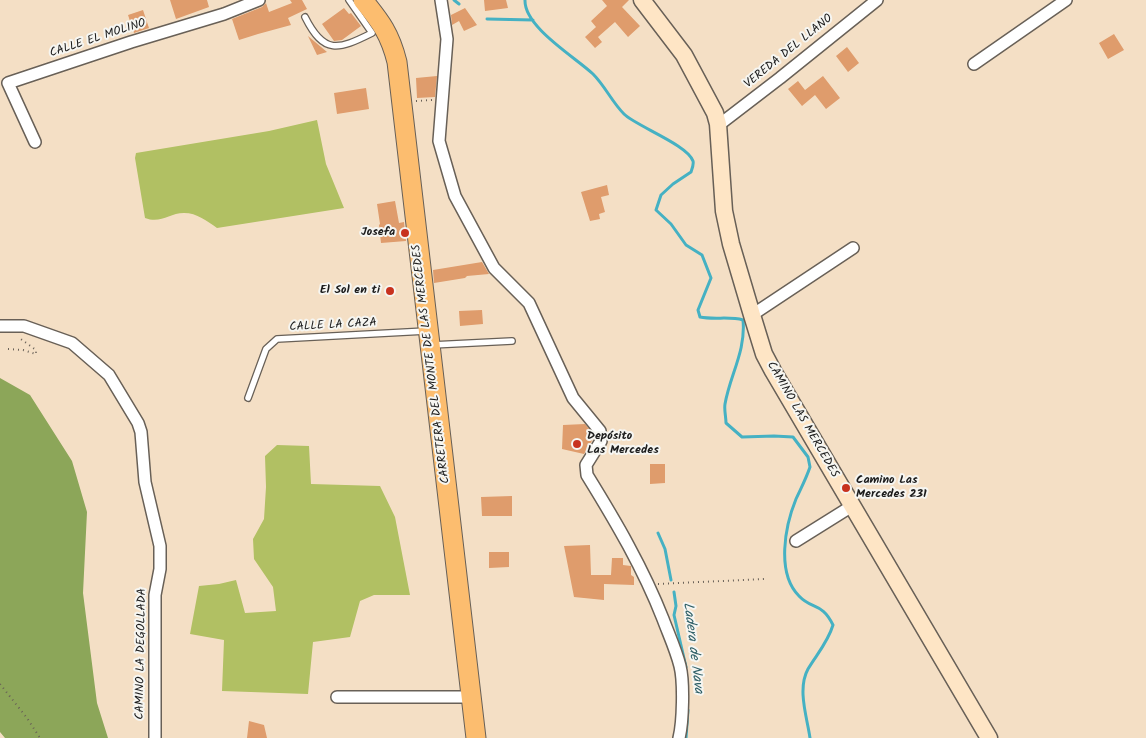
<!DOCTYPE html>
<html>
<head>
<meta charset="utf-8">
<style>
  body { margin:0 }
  canvas { display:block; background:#f4dfc5 }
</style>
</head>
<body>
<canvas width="1146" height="738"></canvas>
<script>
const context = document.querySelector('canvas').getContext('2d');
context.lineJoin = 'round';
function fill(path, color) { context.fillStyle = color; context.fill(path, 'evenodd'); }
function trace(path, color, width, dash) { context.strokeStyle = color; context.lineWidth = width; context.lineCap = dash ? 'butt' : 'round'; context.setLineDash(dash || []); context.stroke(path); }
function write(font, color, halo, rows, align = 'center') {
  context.font = font + ' Kalam,sans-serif'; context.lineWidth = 4; context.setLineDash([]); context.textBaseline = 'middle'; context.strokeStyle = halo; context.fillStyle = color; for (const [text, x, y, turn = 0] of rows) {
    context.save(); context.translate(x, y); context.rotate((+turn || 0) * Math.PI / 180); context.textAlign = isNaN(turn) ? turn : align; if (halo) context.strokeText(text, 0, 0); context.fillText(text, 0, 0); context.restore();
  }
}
fill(new Path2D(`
  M317,120L326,164L344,208L217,228C207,221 197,213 184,213C169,213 161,224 145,218L135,158L136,153L269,131Z
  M277,445L309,446L311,484L380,486L395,517L410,595H374L360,601L350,637L313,642L308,694L222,691L224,640L190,634L199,586L219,584L236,580L245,613L276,611L273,587L254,559L253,539L264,519L266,487L265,456Z`), '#b1c063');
fill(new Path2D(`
  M0,378L30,395L72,461L87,512L83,593L97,703L108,738H5L0,732Z`), '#8ca659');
trace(new Path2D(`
  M454,0L459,4
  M525,0C524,27 575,57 593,74C605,86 612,102 624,114C636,126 688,145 693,161C694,164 692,169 691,172L673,184L661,195L656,210L671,224L686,245L702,255L711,278L698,310L700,317C714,320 730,316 743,320C746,351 730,375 725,404C724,410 726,417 726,423L742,437L774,436L793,437L808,457L810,467C806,479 801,488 796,499C785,526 776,573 799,596C812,610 822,602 833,625C828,642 817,654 808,669C797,689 807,717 810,738
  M487,19L533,20
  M658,533L665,549L671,580
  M674,592L676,606L674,615L686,667
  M686,738L688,710`), '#45b1c3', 3);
fill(new Path2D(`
  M170,0H207L209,7L176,19Z
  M290,0H302L307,9L288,18L291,25L258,34L239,40L232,19L262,7L266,3L269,12L292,3Z
  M484,0H506L508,8L485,11Z
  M602,0H629L622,7L640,26L628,37L615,22L598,37L602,42L595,48L585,37L596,27L591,21L607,6Z
  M344,8L349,14L351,13L361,26L342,40L334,41L322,24Z
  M465,8L477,25L464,31L459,21L452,25L451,15Z
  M143,10L149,28L134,33L128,15Z
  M1114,34L1124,50L1108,59L1099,43Z
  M308,36L327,52L317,55Z
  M847,47L859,63L848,72L836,56Z
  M437,76L435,97L417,98L416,78Z
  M823,76L840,98L826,109L815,95L802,106L788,89L798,81L805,90Z
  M366,88L369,109L337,114L334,93Z
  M607,185L609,195L601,197L605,212L599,214L600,219L590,221L581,192Z
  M395,201L399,223L404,222L406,241L381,243L379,225L380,224L377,204Z
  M482,262L489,274L467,276L465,278L434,283L433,270Z
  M482,310L483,324L460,326L459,311Z
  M585,424L593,434V439L584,454L562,449L563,425Z
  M650,464H665V483L650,484Z
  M512,496V516H482L481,497Z
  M590,545L591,575H611L612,558H623V565L631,566V575L634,577V585L604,584V600L574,597L564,546Z
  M489,552H509V567L489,568Z
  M249,721L264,725L267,738H247Z`), '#df9c6c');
const service = new Path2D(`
  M305,17C324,55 338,50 372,33L349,0
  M432,345L512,341
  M248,398L266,349L277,339L426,331`);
const minor = new Path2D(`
  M441,0L447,39L439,141L455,196L494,268L529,303L573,398L600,431L601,441L586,465L587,475C616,522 643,568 663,619C669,635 676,650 680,666C684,682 683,722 679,738
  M974,64L1066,0
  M718,124L724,121L780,78L877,0
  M35,142L8,83L131,42L224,14L259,0
  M752,315L853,248
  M0,326H24L72,343L109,375L138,423L141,432L145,482L160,546V569L155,595V738
  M796,541L852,506
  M337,697H471`);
const secondary = new Path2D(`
  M642,0L684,55L715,113L718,124L724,211L731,244L752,315L764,354L773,371L989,738`);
const primary = new Path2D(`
  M363,0C381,22 390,34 397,62L476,738`);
trace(service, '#686057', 8);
trace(minor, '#686057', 14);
trace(secondary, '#686057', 19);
trace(primary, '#686057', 21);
trace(new Path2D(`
  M416,101L432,100
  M8,349L23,350L36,354V350L18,337
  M658,584L764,579
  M0,684L27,718L40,738`), '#686057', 2, [1, 4]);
trace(service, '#fff', 5.5);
trace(minor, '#fff', 11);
trace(secondary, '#fee5c5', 16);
trace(primary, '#fcbd6f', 19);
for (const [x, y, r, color] of [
  [405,233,5,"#c8321e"],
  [390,291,5,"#c8321e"],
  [577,444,5,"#c8321e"],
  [846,488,5,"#c8321e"]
]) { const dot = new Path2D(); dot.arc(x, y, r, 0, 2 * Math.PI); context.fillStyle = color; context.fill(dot); trace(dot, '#f6f6f2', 2); }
write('12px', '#1c1c1c', '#f6f6f2', [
  ["CALLE EL MOLINO",98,39,-18],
  ["VEREDA DEL LLANO",789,52,-39],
  ["CALLE LA CAZA",333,326,-3],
  ["CARRETERA DEL MONTE DE LAS MERCEDES",432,364,-97],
  ["CAMINO LAS MERCEDES",802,420,60],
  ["CAMINO LA DEGOLLADA",142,654,-89]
]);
write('bold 12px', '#1c1c1c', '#f6f6f2', [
  ["Josefa",395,233],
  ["El Sol en ti",380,291],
  ["Depósito",587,437,"left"],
  ["Las Mercedes",587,451,"left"],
  ["Camino Las",856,481,"left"],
  ["Mercedes 231",856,495,"left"]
], 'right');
write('italic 14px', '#2e5f67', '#f6f6f2', [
  ["Ladera de Nava",692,648,83]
]);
</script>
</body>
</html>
